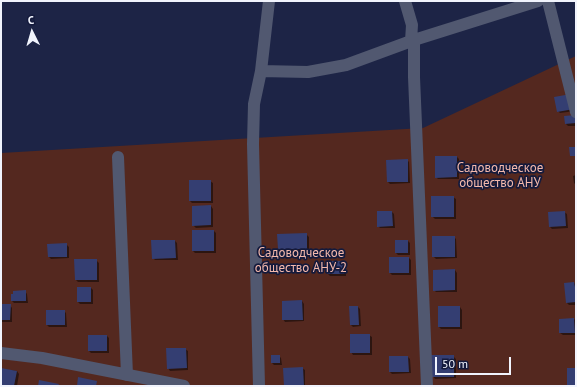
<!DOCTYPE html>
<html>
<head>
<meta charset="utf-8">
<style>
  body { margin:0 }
  #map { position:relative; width:577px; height:387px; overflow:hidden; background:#1d2446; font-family:"PT Sans",sans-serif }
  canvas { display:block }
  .frame { position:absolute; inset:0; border:2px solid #f1f4fd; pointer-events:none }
  .north { position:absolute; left:12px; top:12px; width:40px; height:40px; -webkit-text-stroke:3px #141a3c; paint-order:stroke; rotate:355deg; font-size:11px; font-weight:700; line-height:16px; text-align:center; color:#f1f4fd }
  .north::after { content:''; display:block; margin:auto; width:14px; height:18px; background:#f1f4fd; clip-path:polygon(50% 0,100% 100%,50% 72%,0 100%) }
  .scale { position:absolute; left:435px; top:357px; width:76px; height:18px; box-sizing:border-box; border:2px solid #f1f4fd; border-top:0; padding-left:5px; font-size:12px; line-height:14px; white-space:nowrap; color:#f1f4fd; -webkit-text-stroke:3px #141a3c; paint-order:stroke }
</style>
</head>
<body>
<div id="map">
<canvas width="577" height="387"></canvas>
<div class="frame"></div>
<div class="north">С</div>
<div class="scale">50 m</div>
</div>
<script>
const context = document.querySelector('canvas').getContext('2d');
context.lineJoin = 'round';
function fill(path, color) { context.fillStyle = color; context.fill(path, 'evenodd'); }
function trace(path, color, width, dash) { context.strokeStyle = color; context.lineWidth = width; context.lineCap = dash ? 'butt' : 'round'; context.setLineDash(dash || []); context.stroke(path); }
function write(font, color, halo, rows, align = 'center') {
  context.font = font + ' "PT Sans",sans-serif'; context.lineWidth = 3.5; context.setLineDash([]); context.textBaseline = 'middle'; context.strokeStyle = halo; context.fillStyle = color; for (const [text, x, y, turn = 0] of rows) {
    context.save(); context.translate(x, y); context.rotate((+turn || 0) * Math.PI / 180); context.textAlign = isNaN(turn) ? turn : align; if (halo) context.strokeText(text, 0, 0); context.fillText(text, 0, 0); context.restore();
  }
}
fill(new Path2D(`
  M576,56V386H1V153L423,128Z`), '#54281f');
fill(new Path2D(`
  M555,97L575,111L560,113L558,111Z
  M565,117H576V126H568L566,124Z
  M457,157L459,159V179H438L436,177Z
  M407,160L409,162L410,183L390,184L388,182Z
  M576,175V185L574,183L573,176Z
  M210,181L213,183V203H192L190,201Z
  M453,197L456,199V219H435L432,216Z
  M211,206L213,209V227L196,228L193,225Z
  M392,212L394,214L395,228H380L378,226Z
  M564,212L567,214L568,228L552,229L550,227Z
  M214,231L216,233V253H195L193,251Z
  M306,234L309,237V251H281L279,249L278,235Z
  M454,237L456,239L457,258L436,259L433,256Z
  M152,241H175L177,243L178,260H155L153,258Z
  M408,241L410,243V255H398L396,253Z
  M66,244L69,247V258L51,259L49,257Z
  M390,258H409L411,260V275H392L390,273Z
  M75,260H96L99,263V282H78L76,280Z
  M344,262L346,264V276H330L328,274Z
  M455,270L457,273V292H436L434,290Z
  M574,283L576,285V305H569L567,303Z
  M91,288L93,290V304H80L78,302Z
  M25,291L27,294L28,303H14L12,301Z
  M302,301L304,304V321L285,322L283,319Z
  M1,305H10L12,308V322H1Z
  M358,307L360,309L361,326L353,327L351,325Z
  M439,307H460L462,310V329H441L439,327Z
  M64,311L66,313L67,327H49L47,325Z
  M574,319L576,321V335H563L560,333Z
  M369,335L372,337V355H353L351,352Z
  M89,336H107L109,338V353H91L89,351Z
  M576,343V358L575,344Z
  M185,349L188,351V370L170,371L168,368Z
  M279,356L281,358L282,365H274L272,363Z
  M453,356L456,359V378L435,379L433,376Z
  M408,357L410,359L411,373L392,374L390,372Z
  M302,368L305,370V386H285Z
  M1,369L17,371L19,374L17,386H1Z`), '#0007');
fill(new Path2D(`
  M571,94L574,109L557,112L554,97Z
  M575,115L576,123L565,124L564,116Z
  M569,147H576V156H570Z
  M435,156H457V177L435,178Z
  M408,159V182H387L386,160Z
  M189,180H211V201H189Z
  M431,196H454V217H431Z
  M211,205V225L192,226V206Z
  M377,211H392L393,226L377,227Z
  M565,211L566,226L549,227L548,212Z
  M192,230H214V251H192Z
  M307,233V249H278L277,234Z
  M432,236H455V257H432Z
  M151,240H175L176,258L152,259Z
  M395,240H408V253H395Z
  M67,243V257H48L47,244Z
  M389,257H409V273H389Z
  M74,259H97V280H75Z
  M327,261H344V274H327Z
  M455,269V290L433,291V270Z
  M574,282L575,287H576V302L566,303L564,283Z
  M77,287H91V302H77Z
  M26,290V301H11V294H13V291Z
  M302,300L303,320H282V301Z
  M1,304H11L10,320H1Z
  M349,306H358L359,325H350Z
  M438,306H460V327H438Z
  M46,310H65V325H46Z
  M574,318L575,333H559V319Z
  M350,334H370V353H350Z
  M88,335H107V351H88Z
  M166,348H186L187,368L167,369Z
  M271,355H280V363H271Z
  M431,355H454V377H432Z
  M389,356H408L409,372H389Z
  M303,367L304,386H284L283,368Z
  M1,368L17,371L14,386H1Z
  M567,368H576V386H567Z
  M78,377L97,381L96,386H77Z
  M39,380L59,384L58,386H38Z`), '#343e72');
trace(new Path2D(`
  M405,1L412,25L411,41
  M548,1L576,112
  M414,40V77L427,386
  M261,71L308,72L346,65L414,40L538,1
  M118,157L127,375
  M1,353L42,358L184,386
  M259,386L253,144L254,104L261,71L269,1`), '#515870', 12);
write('13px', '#f4b9ac', '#141a3c', [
  ["Садоводческое",500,168],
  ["общество АНУ",500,183],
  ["Садоводческое",301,253],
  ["общество АНУ-2",301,268]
]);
</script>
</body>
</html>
